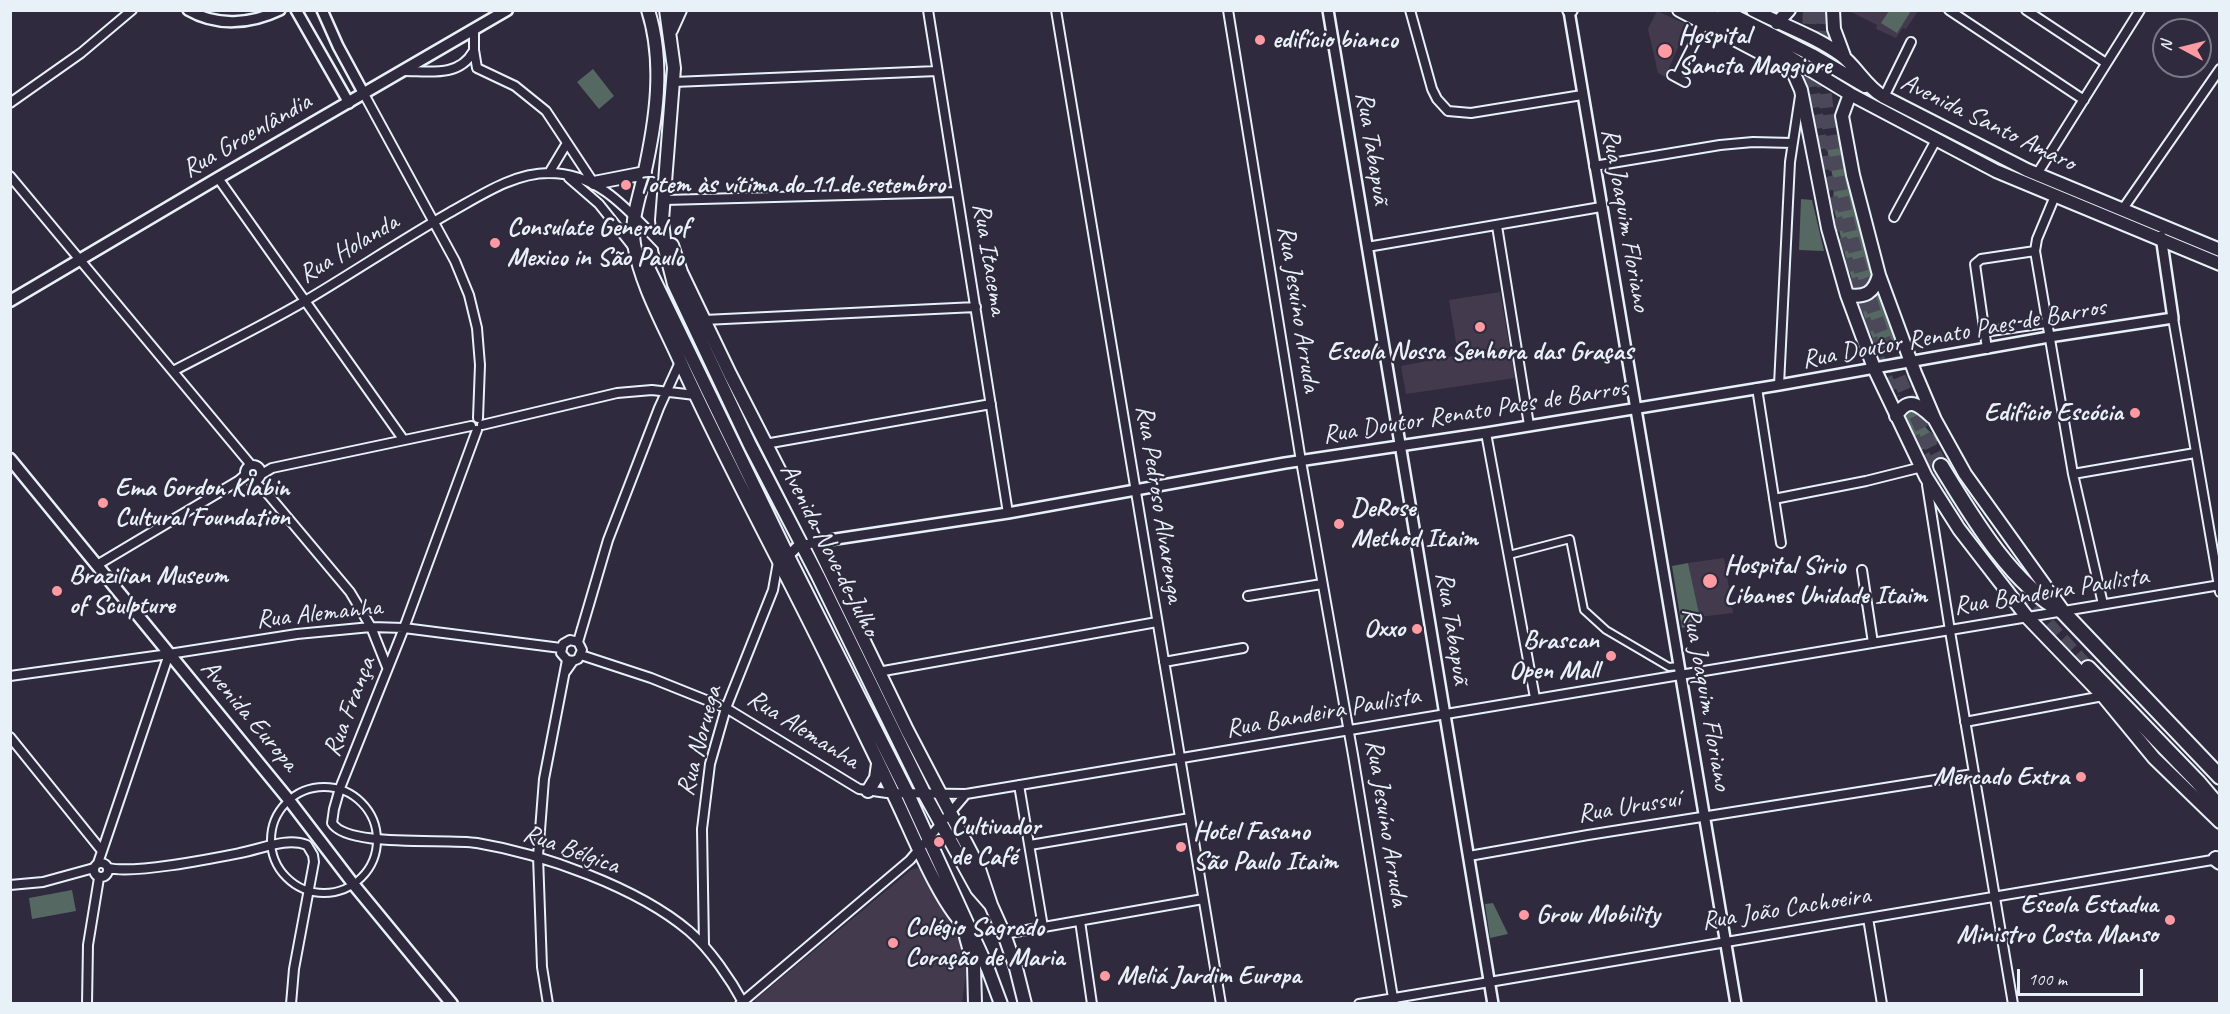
<!DOCTYPE html>
<html>
<head>
<meta charset="utf-8">
<style>
  body { margin:0 }
  #map { position:relative; width:2230px; height:1014px; overflow:hidden; background:#2f2a3d; font-family:Caveat,sans-serif }
  canvas { display:block }
  .frame { position:absolute; inset:0; border:12px solid #e8f1f8; pointer-events:none }
  .north { position:absolute; left:2152px; top:18px; width:60px; height:60px; box-sizing:border-box; background:#2f2a3d; border:2px solid #797a88; border-radius:50%; rotate:277deg; font-size:16px; font-weight:700; line-height:24px; text-align:center; color:#e8f1f8 }
  .north::after { content:''; display:block; margin:auto; width:21px; height:27px; background:#ff9aa2; clip-path:polygon(50% 0,100% 100%,50% 72%,0 100%) }
  .scale { position:absolute; left:2017px; top:969px; width:126px; height:27px; box-sizing:border-box; border:3px solid #e8f1f8; border-top:0; padding-left:8px; font-size:18px; line-height:21px; white-space:nowrap; color:#e8f1f8; -webkit-text-stroke:4px #2f2a3d; paint-order:stroke }
</style>
</head>
<body>
<div id="map">
<canvas width="2230" height="1014"></canvas>
<div class="frame"></div>
<div class="north">N</div>
<div class="scale">100 m</div>
</div>
<script>
const context = document.querySelector('canvas').getContext('2d');
context.lineJoin = 'round';
function fill(path, color) { context.fillStyle = color; context.fill(path, 'evenodd'); }
function trace(path, color, width, dash) { context.strokeStyle = color; context.lineWidth = width; context.lineCap = dash ? 'butt' : 'round'; context.setLineDash(dash || []); context.stroke(path); }
function write(font, color, halo, rows, align = 'center') {
  context.font = font + ' Caveat,sans-serif'; context.lineWidth = 4.5; context.setLineDash([]); context.textBaseline = 'middle'; context.strokeStyle = halo; context.fillStyle = color; for (const [text, x, y, turn = 0] of rows) {
    context.save(); context.translate(x, y); context.rotate((+turn || 0) * Math.PI / 180); context.textAlign = isNaN(turn) ? turn : align; if (halo) context.strokeText(text, 0, 0); context.fillText(text, 0, 0); context.restore();
  }
}
fill(new Path2D(`
  M1847,10L1881,12L1918,11L1906,29L1903,28L1896,38L1876,29L1877,25Z
  M1657,11L1688,25L1665,77L1658,73L1648,29Z
  M1500,292L1515,378L1406,394L1401,366L1458,355L1449,300Z
  M1724,558L1733,613L1699,617L1688,563Z
  M917,868L921,869L955,929L965,957L966,973L962,1003L756,1004L755,1000L911,870Z`), '#443a4e');
fill(new Path2D(`
  M1889,11H1911L1897,33L1881,23Z
  M593,69L614,96L599,109L577,82Z
  M1833,136L1842,140L1900,342L1878,350L1867,325L1848,267L1833,205L1834,184L1826,143Z
  M1801,199L1812,200L1824,251L1799,250Z
  M1914,408C1921,414 1921,423 1928,430C1932,434 1935,434 1938,441L1921,450L1905,418L1908,410Z
  M1688,563L1701,623L1682,628L1672,566Z
  M72,890L76,911L32,919L29,898Z
  M1493,903L1508,934L1490,938L1485,904Z`), '#556962');
trace(new Path2D(`
  M1810,10C1807,57 1814,102 1821,147C1836,234 1859,318 1894,398
  M1824,10C1819,51 1824,93 1830,134C1848,250 1886,363 1941,466
  M1913,437C1957,523 2024,598 2088,668`), '#4b4859', 14, [14, 7]);
const pedestrian = new Path2D(`
  M1509,555L1570,539L1584,610L1606,630L1669,667L1679,666
  M271 840a53 53 0 1 1 106 0a53 53 0 1 1-106 0Z`);
const minor = new Path2D(`
  M928,10L1008,513
  M1056,10L1221,1004
  M1228,10L1301,461L1353,755L1394,1004
  M1410,10L1432,89L1437,99L1448,111L1471,113L1582,95
  M1949,10L2084,100
  M2026,10L2106,63
  M474,30V50L477,68L515,86L546,111L593,182
  M404,71C430,71 459,77 473,52
  M1672,75L1685,82
  M1677,77L1704,24
  M674,82L937,71
  M364,94L455,261L469,295L477,328L480,365L478,418
  M1884,97L1911,42
  M10,103L81,53L132,10
  M1594,166L1720,145L1753,142L1792,143
  M549,173L567,143
  M2037,174L2140,10
  M10,176L251,465
  M218,178L403,439
  M569,178L599,204L634,248
  M2055,196L2037,239L2035,251L2073,474L2103,604
  M665,200L957,192
  M2122,210L2220,69
  M1894,217L1936,140
  M1497,226L1529,425
  M1367,247L1601,207
  M2173,318L2220,592
  M704,320L976,307
  M1984,332L2046,323
  M1987,349L1975,264L1981,259L2035,251
  M173,371C217,348 262,326 305,301C354,272 400,241 449,213C480,196 513,173 549,173C601,173 631,214 664,247
  M1779,385L1790,162L1800,96
  M1757,388L1781,543
  M482,425L617,393L652,390L695,395
  M477,430L404,628L340,788L334,809L332,823C347,848 446,838 477,843C543,854 637,887 689,931C710,949 731,980 744,1004
  M1486,433L1535,698
  M765,444L991,404
  M245 473a8 8 0 1 1 16 0a8 8 0 1 1-16 0Z
  M262,474L272,468L471,426
  M2073,474L2195,453
  M253,481L267,493L350,592L371,627L387,667
  M1927,485L1951,637L2013,1004
  M1774,499L1866,481L1922,467
  M97,565L238,481L245,475
  M1862,570L1873,643
  M1248,596L1322,584
  M578,642L608,540L659,408L680,362
  M581,655L651,678L726,708L859,789L887,793L966,794L2220,585
  M1164,662L1243,648
  M566,671L573,661L578,659L582,650L578,642L570,640L563,644L561,653L567,660L573,661
  M878,672L1157,622
  M10,676L169,654L297,634L371,627L404,628L561,648
  M1965,722L2103,696
  M10,737L102,851
  M1019,785L1043,927
  M1030,845L1190,818
  M1469,856L1588,835L1973,774
  M94 870a7 7 0 1 1 14 0a7 7 0 1 1-14 0Z
  M98,863L169,654
  M108,868C136,874 210,859 240,853C262,849 286,837 307,845L313,855L314,862L294,969L291,1004
  M10,885L43,882L94,868
  M1868,918L1882,1004
  M1080,921L1092,1004
  M1004,934L1203,899
  M704,945L702,829L710,764L726,708L773,590L778,562
  M87,1004L88,945L99,878
  M548,1004L542,967L538,856L544,779L567,660
  M740,1004L910,860L966,794
  M1359,1004L2218,859`);
const tertiary = new Path2D(`
  M188,10C217,27 251,24 280,10
  M296,10L349,103
  M322,10L338,46L364,94
  M1328,10L1493,1004
  M1569,11L1736,1004
  M788,556L797,547L816,542L1008,513L1285,463L1486,433L1779,385L2049,337L2173,318L2161,236`);
const secondary = new Path2D(`
  M10,301L218,178L507,10
  M10,459L289,800L354,885L452,1004`);
const primary = new Path2D(`
  M648,10C665,63 656,121 644,175C640,197 630,220 634,244C641,285 663,323 680,361C726,463 781,562 830,663C853,711 877,759 900,808C915,840 943,909 969,930
  M666,10L674,68L662,220L665,249L674,284L750,445L818,576L924,793L977,889L991,905
  M1569,10H1571
  M1679,10L1789,68L1794,74L1801,90L1828,228L1847,295L1874,368L1926,477L1959,529L2027,617L2103,696L2154,758L2220,822
  M1700,10L1781,52L1850,94L1996,171L2220,264
  M1723,10L1812,55L1865,86
  M1753,10C1782,25 1815,36 1841,55C1857,67 1866,87 1884,97L2027,170L2220,250
  M1833,10L1834,29L1844,56
  M1777,23L1789,10
  M671,30L680,10
  M1850,94L1842,116L1853,175L1879,275L1915,373L1935,420L1965,474L2061,608
  M594,183L645,173
  M672,245L681,272L730,374L816,542L907,730L978,866L991,905L1004,934L1016,968L1025,1004
  M643,257L788,556L907,792L988,969L1001,1004
  M1847,295C1865,298 1874,293 1879,275
  M1896,416C1908,396 1918,404 1932,417
  M868,791L876,778L878,764
  M966,937L974,966L975,1004`);
const trunk = new Path2D(`
  M1941,466C1971,515 2011,584 2062,611L2220,777
  M2088,668L2198,782L2220,808
  M2216,859L2220,862`);
trace(pedestrian, '#e8f1f8', 10);
trace(minor, '#e8f1f8', 12);
trace(tertiary, '#e8f1f8', 14);
trace(secondary, '#e8f1f8', 15);
trace(primary, '#e8f1f8', 16);
trace(trunk, '#e8f1f8', 18);
trace(pedestrian, '#2f2a3d', 6);
trace(minor, '#2f2a3d', 8);
trace(tertiary, '#2f2a3d', 9);
trace(secondary, '#2f2a3d', 10);
trace(primary, '#2f2a3d', 12);
trace(trunk, '#2f2a3d', 14);
for (const [x, y, r, color] of [
  [1260,40,6,"#ff9aa2"],
  [1665,51,8,"#ff9aa2"],
  [626,185,6,"#ff9aa2"],
  [495,243,6,"#ff9aa2"],
  [1480,327,6,"#ff9aa2"],
  [2135,413,6,"#ff9aa2"],
  [103,503,6,"#ff9aa2"],
  [1339,524,6,"#ff9aa2"],
  [1710,581,8,"#ff9aa2"],
  [57,591,6,"#ff9aa2"],
  [1417,629,6,"#ff9aa2"],
  [1611,656,6,"#ff9aa2"],
  [2081,777,6,"#ff9aa2"],
  [939,842,6,"#ff9aa2"],
  [1181,847,6,"#ff9aa2"],
  [1524,915,6,"#ff9aa2"],
  [2170,920,6,"#ff9aa2"],
  [893,943,6,"#ff9aa2"],
  [1105,976,6,"#ff9aa2"]
]) { const dot = new Path2D(); dot.arc(x, y, r, 0, 2 * Math.PI); context.fillStyle = color; context.fill(dot); trace(dot, '#2f2a3d', 2); }
write('bold 26px', '#e8f1f8', '#2f2a3d', [
  ["Hospital",1678,36],
  ["Sancta Maggiore",1678,66],
  ["edifício bianco",1272,40],
  ["Totem às vítima do 11 de setembro",638,185],
  ["Consulate General of",507,228],
  ["Mexico in São Paulo",507,258],
  ["Escola Nossa Senhora das Graças",1480,352,"center"],
  ["Edifício Escócia",2123,413,"right"],
  ["Ema Gordon Klabin",115,488],
  ["Cultural Foundation",115,518],
  ["DeRose",1351,509],
  ["Method Itaim",1351,539],
  ["Hospital Sirio",1724,566],
  ["Libanes Unidade Itaim",1724,596],
  ["Brazilian Museum",69,576],
  ["of Sculpture",69,606],
  ["Oxxo",1405,629,"right"],
  ["Brascan",1599,641,"right"],
  ["Open Mall",1599,671,"right"],
  ["Mercado Extra",2069,777,"right"],
  ["Cultivador",951,827],
  ["de Café",951,857],
  ["Hotel Fasano",1193,832],
  ["São Paulo Itaim",1193,862],
  ["Escola Estadua",2158,905,"right"],
  ["Ministro Costa Manso",2158,935,"right"],
  ["Grow Mobility",1536,915],
  ["Colégio Sagrado",905,928],
  ["Coração de Maria",905,958],
  ["Meliá Jardim Europa",1117,976]
], 'left');
write('26px', '#e8f1f8', '#2f2a3d', [
  ["Avenida Santo Amaro",1988,123,26],
  ["Rua Groenlândia",247,136,-30],
  ["Rua Tabapuã",1372,148,81],
  ["Rua Joaquim Floriano",1625,220,80],
  ["Rua Holanda",349,249,-31],
  ["Rua Itacema",989,259,81],
  ["Rua Jesuíno Arruda",1298,309,81],
  ["Rua Doutor Renato Paes de Barros",1954,334,-10],
  ["Rua Doutor Renato Paes de Barros",1475,412,-9],
  ["Rua Pedroso Alvarenga",1159,504,81],
  ["Avenida Nove de Julho",829,550,63],
  ["Rua Bandeira Paulista",2051,592,-9],
  ["Rua Alemanha",319,614,-6],
  ["Rua Tabapuã",1452,628,81],
  ["Rua Joaquim Floriano",1706,699,80],
  ["Rua França",350,707,-69],
  ["Rua Bandeira Paulista",1323,713,-10],
  ["Avenida Europa",249,716,50],
  ["Rua Alemanha",803,730,32],
  ["Rua Noruega",700,741,-75],
  ["Rua Urussuí",1629,807,-9],
  ["Rua Jesuíno Arruda",1386,823,81],
  ["Rua Bélgica",571,850,20],
  ["Rua João Cachoeira",1786,909,-9]
]);
</script>
</body>
</html>
